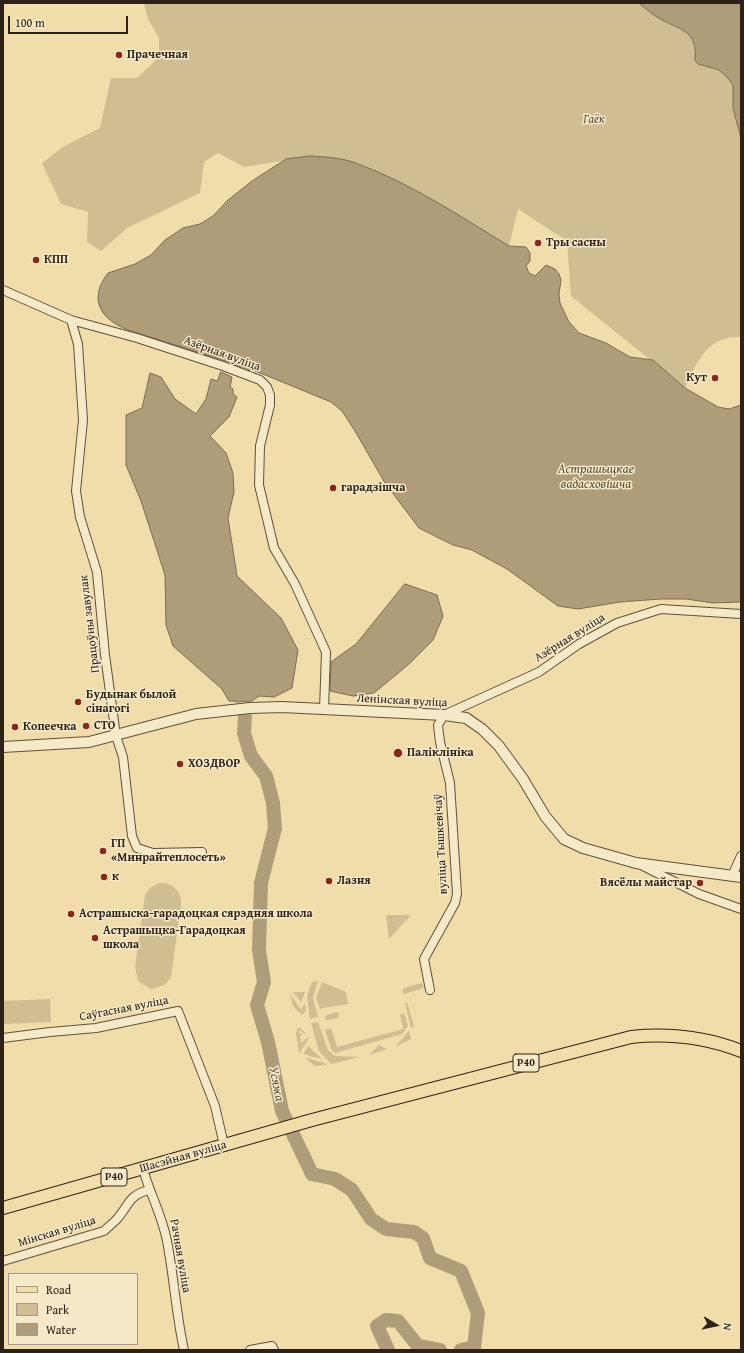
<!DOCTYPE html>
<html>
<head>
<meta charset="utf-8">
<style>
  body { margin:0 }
  #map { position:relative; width:744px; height:1353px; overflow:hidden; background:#f1ddaa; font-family:"Gentium Book Plus",serif }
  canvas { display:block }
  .frame { position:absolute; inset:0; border:4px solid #2c2218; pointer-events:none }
  .legend { position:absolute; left:8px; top:1273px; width:130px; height:72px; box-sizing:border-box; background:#f6e9c8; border:1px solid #a59982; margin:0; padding:5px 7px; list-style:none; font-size:12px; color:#2c2218 }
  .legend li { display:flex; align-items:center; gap:8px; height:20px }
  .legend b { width:20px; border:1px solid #a59982 }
  .north { position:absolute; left:696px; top:1305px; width:40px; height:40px; -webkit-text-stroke:3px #f6e9c8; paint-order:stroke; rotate:99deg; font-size:11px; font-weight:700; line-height:16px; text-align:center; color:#2c2218 }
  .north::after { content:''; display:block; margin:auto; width:14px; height:18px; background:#2c2218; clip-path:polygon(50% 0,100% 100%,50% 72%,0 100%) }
  .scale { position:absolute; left:8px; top:16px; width:120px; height:18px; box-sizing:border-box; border:2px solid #2c2218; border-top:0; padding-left:5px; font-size:12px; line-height:14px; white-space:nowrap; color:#2c2218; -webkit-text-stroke:3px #f6e9c8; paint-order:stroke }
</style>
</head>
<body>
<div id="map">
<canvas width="744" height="1353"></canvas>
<div class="frame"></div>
<ul class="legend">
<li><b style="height:5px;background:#f1ddaa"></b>Road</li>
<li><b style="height:11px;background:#d0bd91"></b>Park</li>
<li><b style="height:11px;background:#ae9d78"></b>Water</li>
</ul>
<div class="north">N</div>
<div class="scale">100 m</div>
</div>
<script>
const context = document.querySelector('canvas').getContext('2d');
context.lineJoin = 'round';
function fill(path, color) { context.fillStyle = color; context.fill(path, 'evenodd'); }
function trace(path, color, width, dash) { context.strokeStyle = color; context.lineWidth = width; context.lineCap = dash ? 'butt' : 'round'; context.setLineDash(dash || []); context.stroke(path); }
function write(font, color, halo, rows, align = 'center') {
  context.font = font + ' "Gentium Book Plus",serif'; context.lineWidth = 3; context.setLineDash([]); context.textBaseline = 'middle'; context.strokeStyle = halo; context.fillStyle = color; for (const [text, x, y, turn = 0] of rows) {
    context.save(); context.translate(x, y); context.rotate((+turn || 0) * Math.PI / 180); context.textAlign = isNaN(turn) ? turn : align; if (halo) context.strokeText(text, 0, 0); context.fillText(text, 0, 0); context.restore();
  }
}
fill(new Path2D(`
  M144,3H639C646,9 654,16 662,20C684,31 696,31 695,60L698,64L719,70L727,77L733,85V108L741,138V337C707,335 697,362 685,388L571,296L567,241L518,209L509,246L404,184L355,162L311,156L244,167L218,153L204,162L200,193L127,228L101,251L87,242L88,212L61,204L42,163L63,147L100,128L111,78H137L159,57V38L148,19Z
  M160,883C173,883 182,891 181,905L171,977L165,985L151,989L138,981L135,967L145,895L151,887Z
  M386,915H411L389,939Z
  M318,981L313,998L318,1017L310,1019L307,996L312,982Z
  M322,982L346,992L348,1004C339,1006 330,1006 320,1009L316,998Z
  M421,983L424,986L421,989L404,994L402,991L404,988Z
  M293,992H305L301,1002Z
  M290,994L301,1010L305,1003L306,1011L302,1015L293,1006Z
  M50,999L51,1022L4,1024L3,1001Z
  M407,1002L414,1027L411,1028L405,1003Z
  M336,1012L339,1013L338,1018L326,1020L325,1016Z
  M404,1013L408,1026L402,1034L335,1053L331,1049L325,1030L331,1028L337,1047L403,1029L400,1014Z
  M318,1022L328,1050L335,1056L360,1057L331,1064L319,1051L311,1023Z
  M299,1027L306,1033L305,1034L299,1030V1033L303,1035L300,1036L301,1043L310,1036L299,1054L296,1032Z
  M409,1031L411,1039L395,1047Z
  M379,1045L387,1049L369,1055Z
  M308,1046L322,1059L303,1054Z
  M305,1058L325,1063L327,1065L315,1066Z`), '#d0bd91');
const water = new Path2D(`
  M639,3H741V138L733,108V85L727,77L719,70L698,64L695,60C697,31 683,31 662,20C654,16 646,9 639,3Z
  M311,156C326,157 342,158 356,163C410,183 460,216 509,246L526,247L530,253V261L526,266L529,273L535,276L546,265L555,269L559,274L561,280L559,294L560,303L569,322L579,333L606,343L630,357L653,360L685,388L718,407L729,409L741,405V602L713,603L686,599H661L620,602L578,609L558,606L507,569L472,550L453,545L419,528L385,483L355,431L342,411L331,402L253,370C246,373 232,366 225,363V361L128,330C100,319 88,299 108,273L135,264L151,255L165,240L183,228L200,224L213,216L228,200L252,181L286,159Z
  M221,372L232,377L230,387L233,389V394L237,397L229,417L210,436L226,453L233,473L234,492L228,518L237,576L281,618L298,650L292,688L274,697L259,696L252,701L236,702L234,701H229L222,689L173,646L166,625L165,575L141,501L126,465V415L142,408L150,373L161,377L175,399L196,414L206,399L211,379L217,381Z
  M405,584L437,595L443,616L433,640L409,664L374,693L353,696L330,691L331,662L356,644Z`);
fill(water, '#ae9d78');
trace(water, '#7a6c52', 1);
trace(new Path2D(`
  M245,717L244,733L251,756L266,776L273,803L275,828L261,883L259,950L264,982L257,1005L268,1042L282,1111L312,1174L335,1179L352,1190L371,1219L386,1229L414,1232L423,1238L430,1258L461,1271L478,1313L474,1347L461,1350
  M388,1350L377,1326L386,1320L398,1321L418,1346L440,1350`), '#ae9d78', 14);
const minor = new Path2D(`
  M3,290L71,320L137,338L223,366L260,380L267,387L270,395V405L260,446L259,485L274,548L295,584L326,652L324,710
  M71,320L78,344L83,420L76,491L80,517L97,572L105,655L116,736L123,757L132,836L137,848L153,853L202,852
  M641,865L699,894L741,909
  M732,876L741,856
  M430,990L424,959L455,903L457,894L450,783L440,742L438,725L444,715L539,672L579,644L617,623L661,609L741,614
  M3,1038L50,1032L96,1028L178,1011L215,1106L224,1145
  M143,1169C150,1194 162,1215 167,1241C174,1277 176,1314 184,1350
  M3,1261L104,1231C108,1227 112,1224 116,1220C129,1206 128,1195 149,1190
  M250,1350L272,1346L274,1350`);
const tertiary = new Path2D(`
  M3,747L89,742L196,714L250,708L282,707L444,715L466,718L482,729L499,746L523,779L545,816L564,839L583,848L636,863L741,877`);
const primary = new Path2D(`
  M3,1208L312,1120L631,1037C670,1033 705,1037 741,1051`);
trace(minor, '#5d513c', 10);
trace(tertiary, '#5d513c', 12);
trace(primary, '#2c2218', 14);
trace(minor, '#f6e9c8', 8);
trace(tertiary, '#f6e9c8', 10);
trace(primary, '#f1ddaa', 12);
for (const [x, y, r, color] of [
  [119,55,4,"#8f2418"],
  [538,243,4,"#8f2418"],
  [36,260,4,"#8f2418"],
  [715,378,4,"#8f2418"],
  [333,488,4,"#8f2418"],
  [78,702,4,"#8f2418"],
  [86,726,4,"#8f2418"],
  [15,727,4,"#8f2418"],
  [398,753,5,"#8f2418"],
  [180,764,4,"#8f2418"],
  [103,851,4,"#8f2418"],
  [104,877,4,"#8f2418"],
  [329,881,4,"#8f2418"],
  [700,883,4,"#8f2418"],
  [71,914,4,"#8f2418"],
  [95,938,4,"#8f2418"]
]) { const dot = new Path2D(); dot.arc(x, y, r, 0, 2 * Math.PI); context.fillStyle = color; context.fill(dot); trace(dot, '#f6e9c8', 1.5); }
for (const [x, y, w] of [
  [526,1063,26],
  [114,1177,26]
]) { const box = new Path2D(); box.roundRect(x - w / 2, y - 9, w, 18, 3); context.fillStyle = '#f6e9c8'; context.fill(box); trace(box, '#2c2218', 1); }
write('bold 11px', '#2c2218', null, [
  ["Р40",526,1063],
  ["Р40",114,1177]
]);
write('bold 12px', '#2c2218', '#f6e9c8', [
  ["Прачечная",127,55],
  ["Тры сасны",546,243],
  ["КПП",44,260],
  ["Кут",707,378,"right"],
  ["гарадзішча",341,488],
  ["Будынак былой",86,695],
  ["сінагогі",86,709],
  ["СТО",94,726],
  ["Копеечка",23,727],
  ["Паліклініка",407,753],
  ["ХОЗДВОР",188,764],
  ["ГП",111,844],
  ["«Минрайтеплосеть»",111,858],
  ["к",112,877],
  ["Лазня",337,881],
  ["Вясёлы майстар",692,883,"right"],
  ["Астрашыска-гарадоцкая сярэдняя школа",79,914],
  ["Астрашыцка-Гарадоцкая",103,931],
  ["школа",103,945]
], 'left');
write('italic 12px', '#5d503c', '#f6e9c8', [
  ["Гаёк",594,120]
]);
write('12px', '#2c2218', '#f6e9c8', [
  ["Азёрная вуліца",222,354,20],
  ["Працоўны завулак",90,624,-97],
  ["Азёрная вуліца",570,638,-32],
  ["Ленінская вуліца",402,701,3],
  ["вуліца Тышкевічаў",441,844,-93],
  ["Саўгасная вуліца",124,1009,-11],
  ["Шасэйная вуліца",183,1157,-16],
  ["Мінская вуліца",57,1232,-17],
  ["Рачная вуліца",180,1256,80]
]);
write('italic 13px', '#5a4d3a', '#f6e9c8', [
  ["Астрашыцкае",596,470],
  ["вадасховішча",596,485],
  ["Усяжа",276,1084,79]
]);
</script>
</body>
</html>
